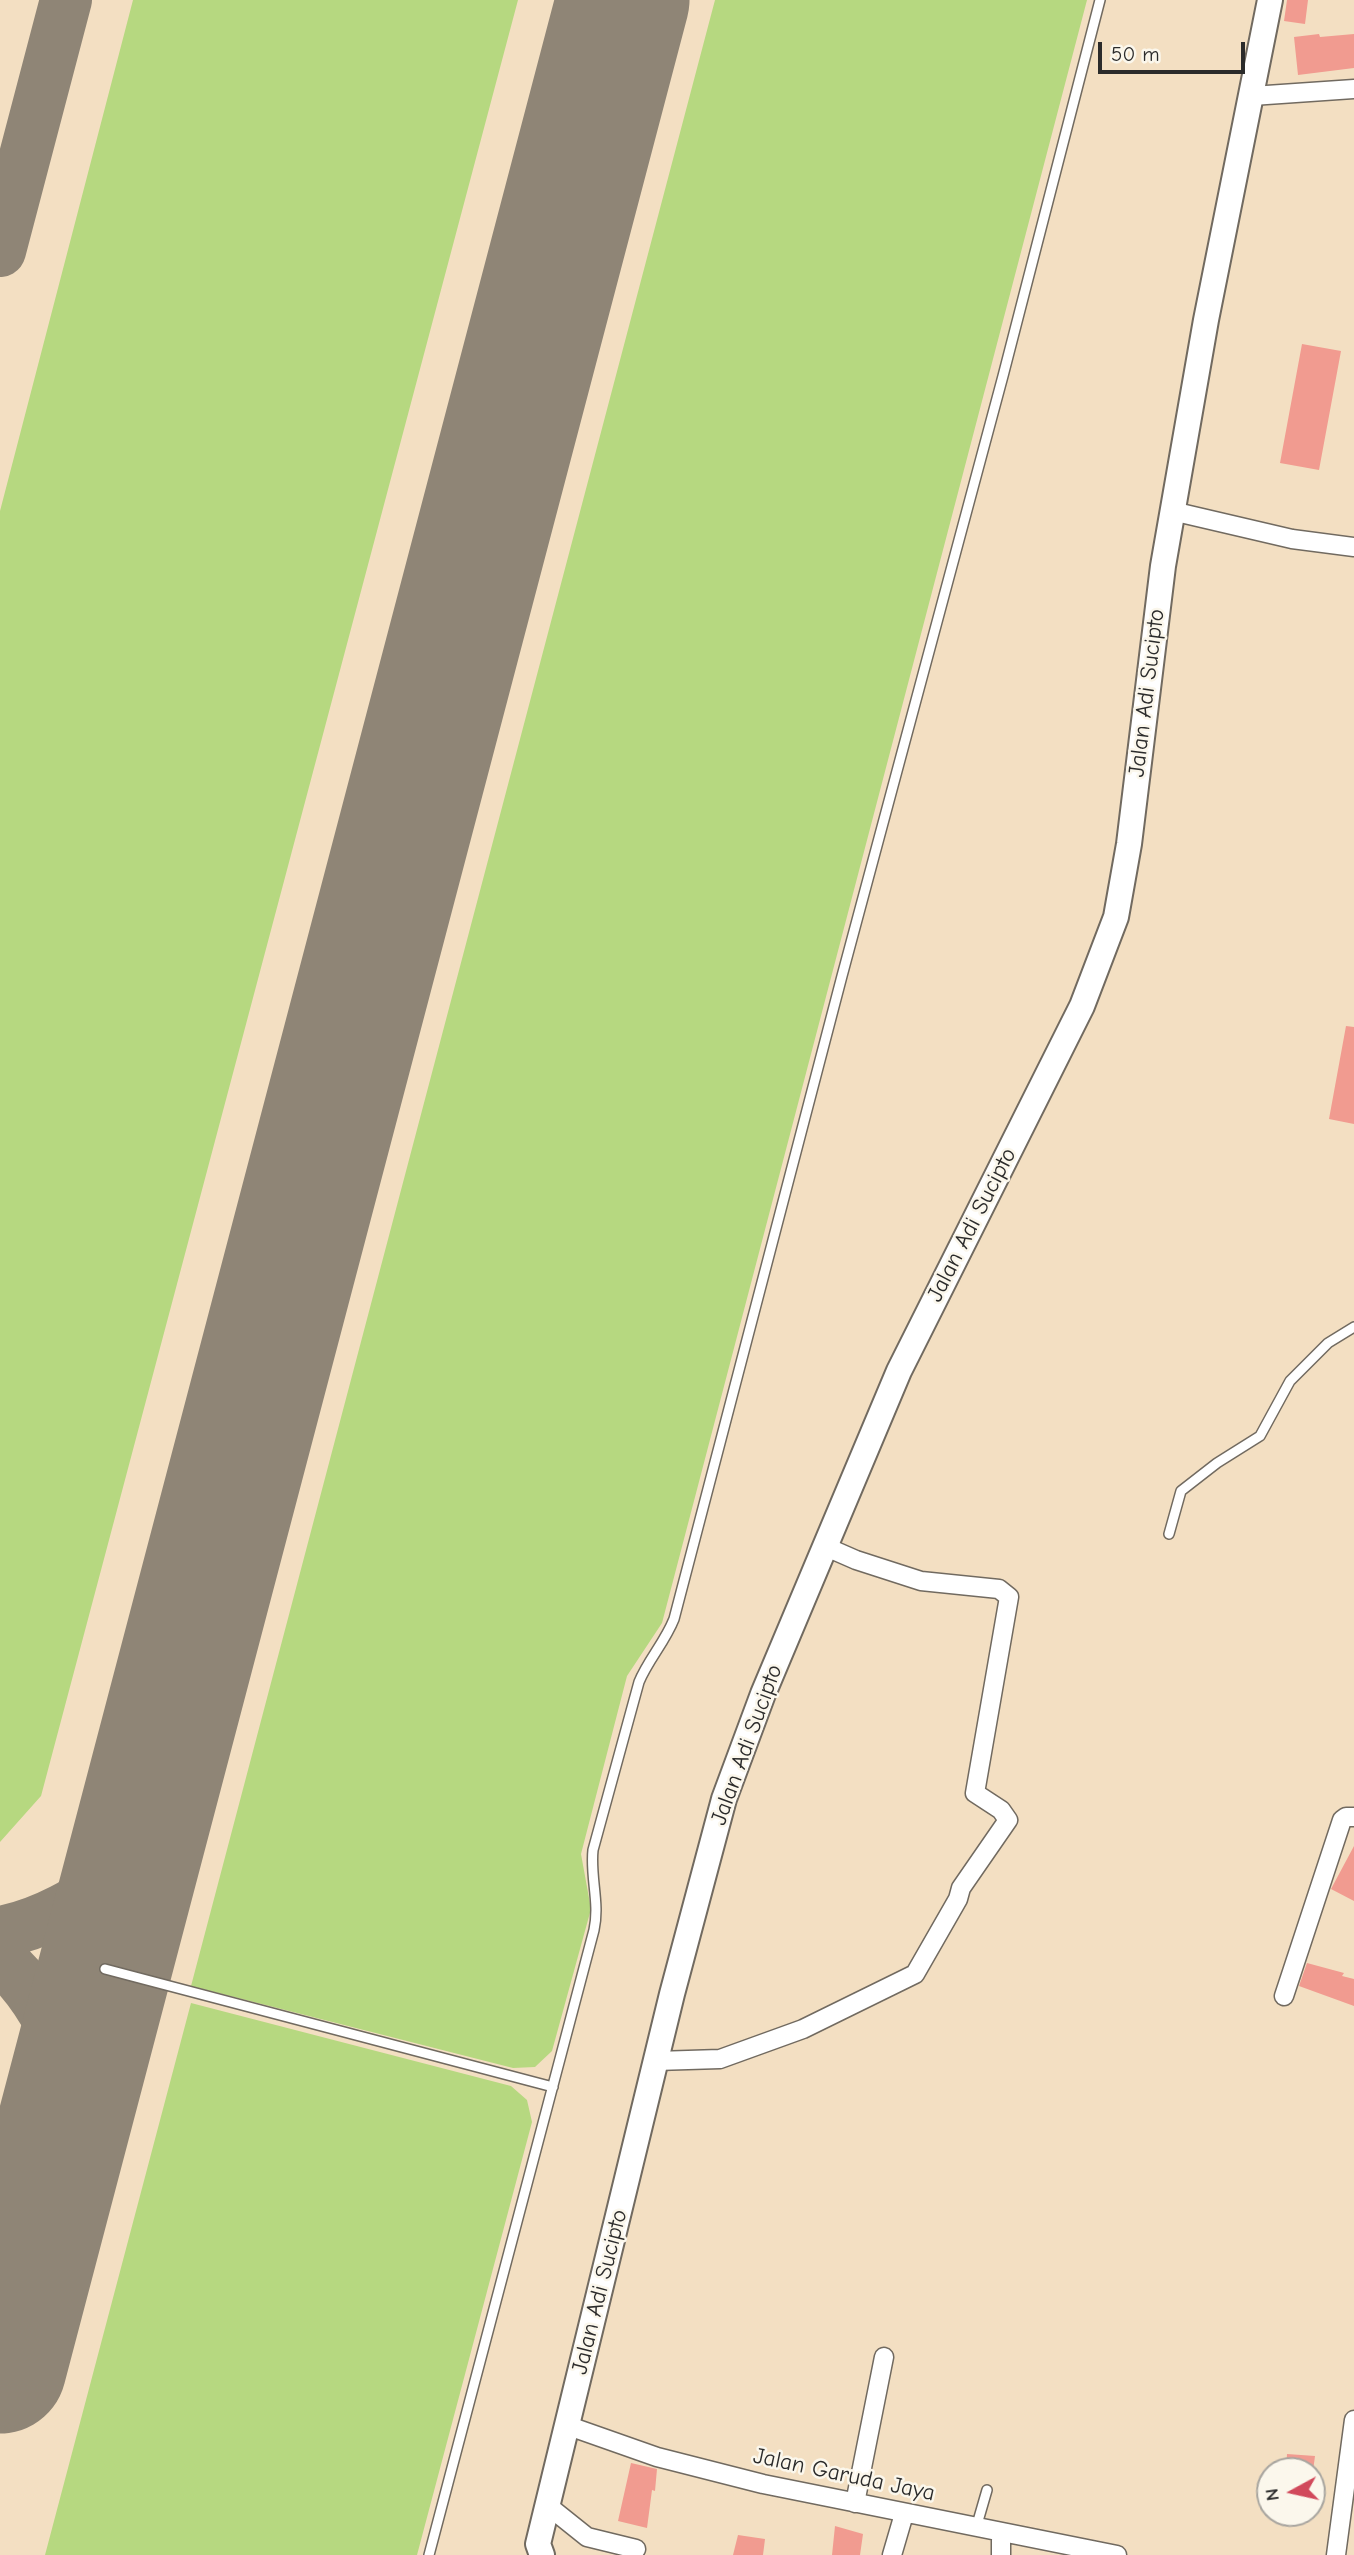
<!DOCTYPE html>
<html>
<head>
<meta charset="utf-8">
<style>
  body { margin:0 }
  #map { position:relative; width:1354px; height:2555px; overflow:hidden; background:#f3dfc2; font-family:"Comic Neue",sans-serif }
  canvas { display:block }
  .north { position:absolute; left:1256px; top:2457px; width:70px; height:70px; box-sizing:border-box; background:#fbf7ec; border:2px solid #a8a59f; border-radius:50%; rotate:262deg; font-size:19px; font-weight:700; line-height:28px; text-align:center; color:#2b2b2b }
  .north::after { content:''; display:block; margin:auto; width:24px; height:32px; background:#d1495b; clip-path:polygon(50% 0,100% 100%,50% 72%,0 100%) }
  .scale { position:absolute; left:1098px; top:42px; width:147px; height:32px; box-sizing:border-box; border:4px solid #2b2b2b; border-top:0; padding-left:9px; font-size:21px; line-height:24px; white-space:nowrap; color:#2b2b2b; -webkit-text-stroke:5px #fbf7ec; paint-order:stroke }
</style>
</head>
<body>
<div id="map">
<canvas width="1354" height="2555"></canvas>
<div class="north">N</div>
<div class="scale">50 m</div>
</div>
<script>
const context = document.querySelector('canvas').getContext('2d');
context.lineJoin = 'round';
function fill(path, color) { context.fillStyle = color; context.fill(path, 'evenodd'); }
function trace(path, color, width, dash) { context.strokeStyle = color; context.lineWidth = width; context.lineCap = dash ? 'butt' : 'round'; context.setLineDash(dash || []); context.stroke(path); }
function write(font, color, halo, rows, align = 'center') {
  context.font = font + ' "Comic Neue",sans-serif'; context.lineWidth = 5; context.setLineDash([]); context.textBaseline = 'middle'; context.strokeStyle = halo; context.fillStyle = color; for (const [text, x, y, turn = 0] of rows) {
    context.save(); context.translate(x, y); context.rotate((+turn || 0) * Math.PI / 180); context.textAlign = isNaN(turn) ? turn : align; if (halo) context.strokeText(text, 0, 0); context.fillText(text, 0, 0); context.restore();
  }
}
fill(new Path2D(`
  M133,0H518L41,1796L0,1842V511Z
  M715,0H1087L662,1623L627,1676L581,1854L591,1909L552,2051L535,2067L513,2068L191,1986Z
  M191,2003L511,2086L527,2100L532,2122L417,2555H45Z`), '#b6d880');
trace(new Path2D(`
  M0,251L66,0
  M0,1932C35,1926 93,1900 114,1870C125,1854 134,1835 145,1818
  M0,1959C25,1980 51,2017 60,2049C65,2068 66,2088 68,2108`), '#8f8576', 52);
trace(new Path2D(`
  M0,2367L623,0`), '#8f8576', 133);
fill(new Path2D(`
  M1287,0H1308L1305,24L1284,21Z
  M1319,34L1320,37L1354,34V68L1298,75L1294,37Z
  M1302,344L1341,351L1319,470L1280,463Z
  M1346,1026L1354,1027V1124L1329,1119Z
  M1354,1846V1901L1331,1889Z
  M1307,1963L1344,1973L1342,1976L1354,1979V2006L1299,1986Z
  M1287,2454L1315,2456L1313,2471H1286Z
  M631,2463L657,2469L655,2491L652,2490L647,2528L618,2521Z
  M835,2526L863,2534L860,2555H832Z
  M738,2535L765,2539L763,2555H733Z`), '#f19b90');
const lane = new Path2D(`
  M1169,1534L1181,1491L1217,1463L1260,1436L1290,1381L1328,1343L1354,1327
  M105,1969L553,2087
  M976,2528L987,2490
  M429,2555L594,1930C600,1903 590,1877 593,1850L639,1682C648,1660 665,1642 674,1619L842,976L1003,376L1100,0`);
const street = new Path2D(`
  M1252,96L1354,89
  M1172,511L1292,539L1354,547
  M1284,1996L1342,1820L1346,1817H1354
  M656,2061L720,2059L803,2029L915,1974L958,1899L961,1888L1008,1820L1001,1810L975,1793L1009,1597L999,1589L921,1581L856,1560L824,1546
  M566,2425L657,2457L763,2484L1117,2555
  M855,2503L884,2357
  M547,2505L587,2537L636,2549
  M892,2555L904,2514
  M1001,2555V2533
  M1336,2555L1354,2420`);
const secondary = new Path2D(`
  M542,2555L538,2544L672,1994L724,1799L763,1694L899,1371L1082,1006L1116,917L1129,844L1163,566L1206,320L1270,0`);
trace(lane, '#716a60', 12);
trace(street, '#716a60', 21);
trace(secondary, '#716a60', 28);
trace(lane, '#fff', 9);
trace(street, '#fff', 18);
trace(secondary, '#fff', 24);
write('23px', '#2b2b2b', '#fbf7ec', [
  ["Jalan Adi Sucipto",1147,693,-83],
  ["Jalan Adi Sucipto",972,1225,-63],
  ["Jalan Adi Sucipto",747,1745,-70],
  ["Jalan Adi Sucipto",600,2292,-76],
  ["Jalan Garuda Jaya",844,2475,12]
]);
</script>
</body>
</html>
